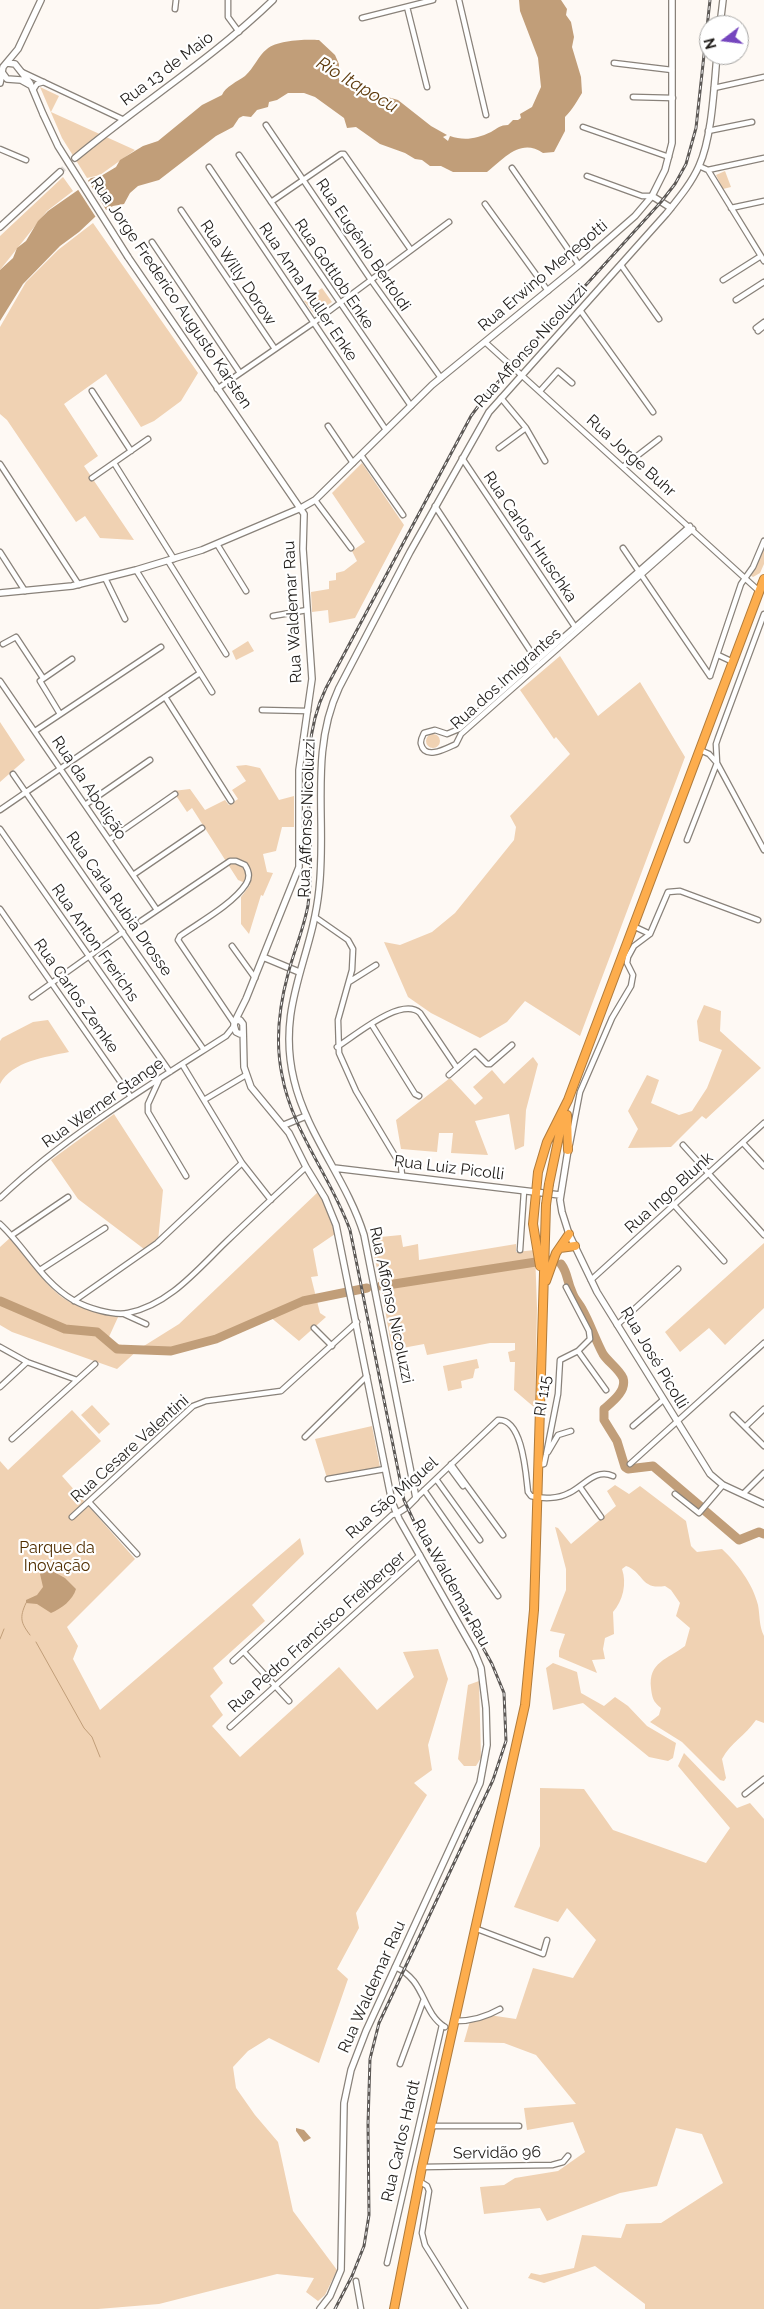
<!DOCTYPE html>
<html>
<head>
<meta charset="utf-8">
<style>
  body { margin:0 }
  #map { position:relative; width:764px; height:2309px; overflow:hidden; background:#fef9f4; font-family:Raleway,sans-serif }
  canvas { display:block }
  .north { position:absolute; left:699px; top:15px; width:50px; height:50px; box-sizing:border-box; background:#fff; border:1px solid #a6a5a3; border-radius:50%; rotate:255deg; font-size:14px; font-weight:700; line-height:20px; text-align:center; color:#201d1a }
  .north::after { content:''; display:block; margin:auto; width:18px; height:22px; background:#7546be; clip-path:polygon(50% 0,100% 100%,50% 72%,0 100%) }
</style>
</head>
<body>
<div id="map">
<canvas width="764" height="2309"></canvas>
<div class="north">N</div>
</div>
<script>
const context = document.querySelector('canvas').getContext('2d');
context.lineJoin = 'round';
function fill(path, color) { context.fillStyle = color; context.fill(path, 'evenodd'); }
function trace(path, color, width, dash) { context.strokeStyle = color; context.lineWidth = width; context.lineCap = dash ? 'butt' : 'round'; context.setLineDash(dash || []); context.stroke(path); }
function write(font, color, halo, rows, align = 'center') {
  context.font = font + ' Raleway,sans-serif'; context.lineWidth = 4.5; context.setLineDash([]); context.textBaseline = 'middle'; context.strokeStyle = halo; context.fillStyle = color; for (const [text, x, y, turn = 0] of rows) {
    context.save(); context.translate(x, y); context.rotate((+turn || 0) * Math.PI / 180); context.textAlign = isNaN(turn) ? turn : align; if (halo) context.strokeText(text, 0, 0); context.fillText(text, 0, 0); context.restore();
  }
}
fill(new Path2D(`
  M40,87L59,96L51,112L135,150L100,175L87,178L62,138Z
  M725,171L731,187L723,189L716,175Z
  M63,177L73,191L47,211L0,270V236Z
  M93,223L198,373L181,401L154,421L141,427L106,374L64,404L98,456L84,466L134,540L100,538L85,516L76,522L7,420L0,414V327L26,282L58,250Z
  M322,288L332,302L314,314L304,301Z
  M362,463L404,525L355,618L329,623L328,610L312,612L311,592L329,589V581L336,580V573L344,571L357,561L352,551L365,542L332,493Z
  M764,547V564L760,573L753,577L750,575Z
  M248,641L254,651L236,660L232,651Z
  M560,656L598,716L640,682L685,757L580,1036L525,1001L507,1022L480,1038L431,1013L408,997L384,942L400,945L432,932L455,913L514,840L516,827L510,816L570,754L556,737L554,739L520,690Z
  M0,722L25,760L0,782Z
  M426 741a7 7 0 1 1 14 0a7 7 0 1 1-14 0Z
  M246,765L260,768L279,800L294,796V827H282L276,851L263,854L267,872L273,873L263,896L261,895L249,934L241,924V897L250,885L238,880L192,808L187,812L173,791L190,789L205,810L225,800L229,805L238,799L232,790L246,781L236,766Z
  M704,1005L721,1011L720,1031L761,1068L706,1119L702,1116L671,1147L628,1148L638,1129L628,1111L647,1075L659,1080L651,1103L679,1115L692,1111L707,1088L722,1050L699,1041L697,1021Z
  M48,1020L69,1052C46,1057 12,1061 0,1084V1041L2,1038L33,1022Z
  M533,1057L538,1064L526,1110L524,1146L515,1150L509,1114L475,1121L488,1155L451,1153L453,1133H439L437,1152L401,1149L396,1120L450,1078L475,1105L483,1098L473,1087L492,1070L504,1084Z
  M114,1114L163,1190L158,1241L144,1249L78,1199L51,1160Z
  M318,1192L327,1208L335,1234L313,1249L318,1276L311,1277L320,1313L326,1317L299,1341L269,1316L216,1339L171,1351L139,1349L117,1369L12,1332L0,1325V1247L11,1237C28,1258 49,1294 74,1304C88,1310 104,1312 119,1315L108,1339L114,1343L139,1349L179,1324Z
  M401,1235L403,1247L418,1244L419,1260L516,1244V1252L535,1250L537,1308L535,1408L514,1390L515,1362H510L508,1352L515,1350V1343H490L427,1355L424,1344L392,1350L381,1286L370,1238Z
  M764,1243V1308L725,1345L709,1328L680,1352L665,1332Z
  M477,1359L479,1368L475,1369L473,1378L461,1381L462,1388L448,1391L443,1366Z
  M92,1405L110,1424L99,1434L81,1415Z
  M72,1410L101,1441L62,1476L135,1559L67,1627L78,1646L73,1659L100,1710L300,1538L304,1554L252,1605L265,1621L213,1668L223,1683L210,1696L223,1715L212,1726L240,1757L339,1667L377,1710L414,1677L403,1652L438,1649L448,1679L428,1745L432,1770L414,1783L427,1795L356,1913L359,1928L337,1969L348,1979L319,2063L269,2038L248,2051L233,2067L236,2088L255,2115L278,2142L293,2211L337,2270L325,2295L318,2301L306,2292L314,2278L277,2274L159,2304L98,2309H0V1461L8,1470Z
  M372,1426L380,1467L327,1478L315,1439Z
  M615,1485L629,1494L640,1486L686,1521L691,1546L697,1552L722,1549C737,1563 753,1584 758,1605C760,1616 759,1626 764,1636V1723L756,1720C745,1736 731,1742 722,1759L726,1778L724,1781L720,1780L682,1742L650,1722L659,1715L661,1708C653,1702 652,1697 651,1688C648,1662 668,1659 685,1646L690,1628L676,1616L680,1603L671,1590L665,1586C640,1590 644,1572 626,1566L622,1569C627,1583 623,1601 613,1612L614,1634L605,1638L603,1649L605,1659L592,1660L597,1673L559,1657V1651L565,1634L550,1631L566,1590V1569L555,1527L558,1528L571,1544L616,1506L607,1491Z
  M553,1663L577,1672L581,1693L604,1706L615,1697L628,1706L647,1726L676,1743L673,1758L668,1761L649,1757L583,1703L553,1710L546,1668Z
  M479,1681L481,1758L476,1766H464L458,1759L468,1685Z
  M684,1753L737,1808L750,1803L764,1819V2309H645V2304L595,2266L544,2283L528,2278L531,2273L540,2275L574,2268L582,2235L621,2238L626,2224L661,2223L723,2183L702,2134L676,2128L657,2186L620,2193L547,2221L540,2208L484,2214L480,2187L504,2185L515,2178L558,2171L585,2152L573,2122L527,2130L524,2108L576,2104L536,2055L504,2043L464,2042L470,2021L489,2015L516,2019L533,1968L573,1978L596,1940L567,1908L558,1922L514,1907L540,1846V1788L584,1789L613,1830L706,1863L730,1828L678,1766Z`), '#f0d2b3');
fill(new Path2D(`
  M519,0H561L567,9L566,15L571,22L574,37L572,47L581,77L582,93C577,101 573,109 565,117V131L554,152L543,153C520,137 503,160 487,172H453L441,166H430L422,160L415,159L405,153L380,144L356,127L347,128L344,118L315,97L304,93H288L277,100L269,102L268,107L257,110L251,117L243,116L239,118L233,127L216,136L159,180L138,186L130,193L124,204L113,206L95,217L79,232L60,246L23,284L0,321V270L13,258L17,248L26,241L38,221L48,211L78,190L91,178L101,176L116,167L120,160L143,146L158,141L202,105L222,95C225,87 238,81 245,76C254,68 258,56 267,49C277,40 306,39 319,40L335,55L339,64V80L349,83L351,81L353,87L354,85L360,89L398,100L431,126L447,135L443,137L448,141L450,136C464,141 476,139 491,132C498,128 500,125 508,125L513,120H518L521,118L520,114L532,107L541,87L538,58L520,11Z
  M45,1567L65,1578L76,1589C73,1600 61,1609 51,1613L37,1604L26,1603V1600L37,1595L43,1587L40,1574Z
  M296,2128L304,2130L311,2138L304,2142L296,2131Z`), '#c19e79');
fill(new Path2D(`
  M87,179L108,213L97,219L77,188Z`), '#fef9f4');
trace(new Path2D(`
  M26,1603C19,1618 21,1623 30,1635
  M0,1639L4,1629
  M36,1642L84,1728L92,1737L100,1757`), '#c19e79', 1);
trace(new Path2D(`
  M561,1264C568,1273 567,1282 572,1292C574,1299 579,1303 582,1309C590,1323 595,1339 603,1354C608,1362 619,1369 623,1378C627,1391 612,1402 604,1409V1420L617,1441L625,1467L628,1469L653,1466L700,1506
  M381,1286L536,1262
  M0,1301L65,1329L97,1332L117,1349L171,1351L216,1339L303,1301L367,1288
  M704,1510L739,1540L759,1532L764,1534`), '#c19e79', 9);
trace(new Path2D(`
  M60,172L75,158`), '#ddd8d3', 5.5, [5.5, 3]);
const street = new Path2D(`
  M228,0V17L239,32
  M459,0L486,115
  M407,7L427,87
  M175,9L176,0
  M362,18L433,0
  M614,63L672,70
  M22,72L122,119
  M714,88L764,77
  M33,90L37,84L44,82
  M633,97L673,98
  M266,125L371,280L441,378
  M583,127L669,157
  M708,131L752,122
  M0,149L26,160
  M239,155L411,406
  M699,166L708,170L764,261
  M209,167L386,430
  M512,168L579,265
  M708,170L764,158
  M587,176L642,196H652
  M271,202L341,154H344L411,250
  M485,204L548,291
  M731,208L764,201
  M181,210L275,349
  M152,242L240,373
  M621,265L659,319
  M723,280L761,256
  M736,300L764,282
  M580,310L653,412
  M756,328L764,322
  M758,331L764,326
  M485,342L759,591
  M217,389L313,323L449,222
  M92,391L131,451
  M540,391L558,371L572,383
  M501,398L526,428L545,461
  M328,426L353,463
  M499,448L526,428
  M361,455L403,515
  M462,458L575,627
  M114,463L174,559
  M0,464L79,585
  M624,466L659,439
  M92,478L148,439
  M315,500L351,548
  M435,506L537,661
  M690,526L459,729L447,734L435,730L424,733C422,737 420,740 421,744C425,761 447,748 456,744L461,734L693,529
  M217,544L246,591
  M623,548L710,676
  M0,552L25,591
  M168,561L226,654
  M136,570L212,692
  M105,578L125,619
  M273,616L307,610
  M3,644L16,637L43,678
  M718,655L733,662
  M710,676L741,584L753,567L764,541
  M0,681L157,910
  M165,697L231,801
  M262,710L308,711
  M60,714L40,681L72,659
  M35,731L161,647
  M700,750L709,754L717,763L764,850
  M13,774L204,1050
  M85,805L150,760
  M0,810L200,673
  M0,829L170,1072
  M109,840L175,794
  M687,840L717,763L716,744L718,738L764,614
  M133,875L202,828
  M0,909L131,1097
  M315,917L348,940L353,949L352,970L338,1020L339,1053L356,1091L401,1166L402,1175
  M141,921L230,861H236L245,865C249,871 250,878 246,884C233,904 200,922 180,936L178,940L234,1023
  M633,926L650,934
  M232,946L255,978
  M349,982L376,965
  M32,997L123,932
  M372,1025L415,1094L419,1096
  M337,1047C355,1036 401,996 420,1013L457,1068
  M182,1064L242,1163L271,1200
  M449,1075L475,1052L487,1064H490L512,1045
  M159,1080L148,1104V1112L186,1176
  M204,1100L246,1075
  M743,1143L764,1166
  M570,1144L580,1092L612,1018L631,986L633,975L627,963L628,957L634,946L650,934L668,892L680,891L758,920
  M683,1145L764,1235
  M0,1198C68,1134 148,1086 226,1036L234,1026
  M674,1205L724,1261
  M0,1224C26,1248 42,1282 73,1300C87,1308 113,1316 128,1313C169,1305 198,1269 226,1242C252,1217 279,1192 306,1167
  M12,1235L68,1197
  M520,1250L524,1191
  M40,1270L105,1228
  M591,1280L764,1123
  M74,1301L157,1243L242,1163
  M124,1314L146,1324
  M617,1325L678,1269
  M314,1328L332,1346
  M0,1347L27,1362L77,1380
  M578,1351L606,1390
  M0,1387L27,1362
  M733,1415L764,1446
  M633,1426L663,1400
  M745,1427L764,1409
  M305,1437L367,1376
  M12,1439L95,1364
  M548,1452L558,1435L571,1431
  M451,1464L503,1535
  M630,1464L764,1343
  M538,1465L544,1464L546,1455L558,1394L560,1360L578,1351L590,1339L589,1331L566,1287
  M449,1467L463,1486
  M328,1479L385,1469
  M436,1479L480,1540
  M580,1487L601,1517
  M424,1490L498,1596
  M675,1494L699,1513L723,1485
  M743,1494L764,1473
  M416,1498L498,1420C523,1418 526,1476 528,1492L531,1496C543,1499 558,1499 569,1493C584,1486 595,1468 613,1476
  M89,1502L137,1554
  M72,1517L193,1406L206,1401L281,1391L357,1322
  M244,1652L289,1701
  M233,1661L392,1515L396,1514
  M230,1727L420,1555
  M745,1794L764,1779
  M477,1929L543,1954L547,1940
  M395,1967C426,1980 421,2012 445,2027
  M456,2021C472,2021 486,2017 500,2009
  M400,2064L424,1999
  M432,2126H519
  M422,2167L552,2165L563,2162L568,2156
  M419,2181L427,2186L429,2191L422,2233L425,2245L465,2309
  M387,2263L442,2025
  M356,2281L361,2309`);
const secondary = new Path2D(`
  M720,25L723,0
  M7,63L15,64L30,83L43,114
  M2,72L7,79L21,80L30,85
  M0,83L3,67L18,49L41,0
  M75,158C140,104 212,59 273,0
  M652,196L671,208
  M0,227L60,172
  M128,257L304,514L303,549L312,679L299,770V867L246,999L235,1021
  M0,593L72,586L136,570L202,550L301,508L315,500L432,385L579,265L635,216L652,196L665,170L672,143V0
  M263,957L299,972
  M243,1032L240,1034L236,1032L234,1025L235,1021L240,1020L243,1024L244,1067L251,1087L289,1133L306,1167L325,1198L336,1225L392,1502L399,1519L474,1651L481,1668L486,1708L487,1745L480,1783L366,2031L351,2070L344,2103L341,2270L330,2296L320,2309
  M284,1125L306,1116
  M568,1150L560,1200L562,1212L569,1234L597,1292L710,1474L723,1485L764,1504
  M334,1168L560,1195
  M396,1514L407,1507L416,1498L364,1235C347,1180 307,1135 294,1080C276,1006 312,959 319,890C327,822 309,752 339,688L410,552L489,412L666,214C678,199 691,184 699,166C712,138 714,87 717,55`);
const highway = new Path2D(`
  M567,1115L568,1150
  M549,1184L563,1117
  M560,1248L575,1246
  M540,1266L533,1224L538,1172L547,1142L568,1100L764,579
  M546,1281L556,1253L569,1234
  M394,2309L422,2167L525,1705L534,1610L546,1205`);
trace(street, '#89827a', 7);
trace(secondary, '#89827a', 8);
trace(highway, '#b07b3b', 10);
trace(street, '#fff', 4.5);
trace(secondary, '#fff', 5.5);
trace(highway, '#fdad4d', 8);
const rail = new Path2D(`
  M335,2309L352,2276L364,2246L369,2215L368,2124L370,2059L379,2023L493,1780L506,1741L504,1693L492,1664L417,1528L404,1500L350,1230C331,1177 292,1131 282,1075C275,1041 279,1007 288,974C294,951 304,928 308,905C318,833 293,755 326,688L471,416L488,393L661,202L675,184L686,164L696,128L710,0`);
trace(rail, '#5d5956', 3);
trace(rail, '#fff', 1, [4]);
const secondaryBridge = new Path2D(`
  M43,114L58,146L128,257`);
const highwayBridge = new Path2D(`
  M546,1205L549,1184`);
trace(secondaryBridge, '#89827a', 8, []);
trace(highwayBridge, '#b07b3b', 10, []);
trace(secondaryBridge, '#fff', 5.5);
trace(highwayBridge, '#fdad4d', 8);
write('16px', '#201d1a', '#fff', [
  ["Rua 13 de Maio",167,69,-37],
  ["Rua Eugênio Bertoldi",363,245,56],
  ["Rua Willy Dorow",238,273,56],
  ["Rua Gottlob Enke",334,274,56],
  ["Rua Erwino Menegotti",543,276,-40],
  ["Rua Anna Muller Enke",308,292,56],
  ["Rua Jorge Frederico Augusto Karsten",171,293,56],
  ["Rua Affonso Nicoluzzi",531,346,-48],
  ["Rua Jorge Buhr",631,456,42],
  ["Rua Carlos Hruschka",530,537,56],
  ["Rua Waldemar Rau",293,612,-93],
  ["Rua dos Imigrantes",506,679,-42],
  ["Rua da Abolição",89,788,56],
  ["Rua Affonso Nicoluzzi",307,818,-88],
  ["Rua Carla Rubia Drosse",119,904,55],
  ["Rua Anton Frerichs",95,943,55],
  ["Rua Carlos Zemke",76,996,55],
  ["Rua Werner Stange",103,1103,-35],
  ["Rua Luiz Picolli",449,1168,7],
  ["Rua Ingo Blunk",669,1193,-42],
  ["Rua Affonso Nicoluzzi",391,1305,78],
  ["Rua José Picolli",654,1358,59],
  ["RI 115",543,1396,-82],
  ["Rua Cesare Valentini",130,1449,-42],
  ["Rua São Miguel",392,1498,-41],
  ["Rua Waldemar Rau",451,1583,61],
  ["Rua Pedro Francisco Freiberger",317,1632,-42],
  ["Rua Waldemar Rau",372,1987,-66],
  ["Rua Carlos Hardt",401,2141,-77],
  ["Servidão 96",497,2153,-1]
]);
write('16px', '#502e00', '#fff', [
  ["Parque da",57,1548],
  ["Inovação",57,1566]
]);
write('italic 18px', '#5e3b0d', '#fff', [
  ["Rio Itapocu",357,85,31]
]);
</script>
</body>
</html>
